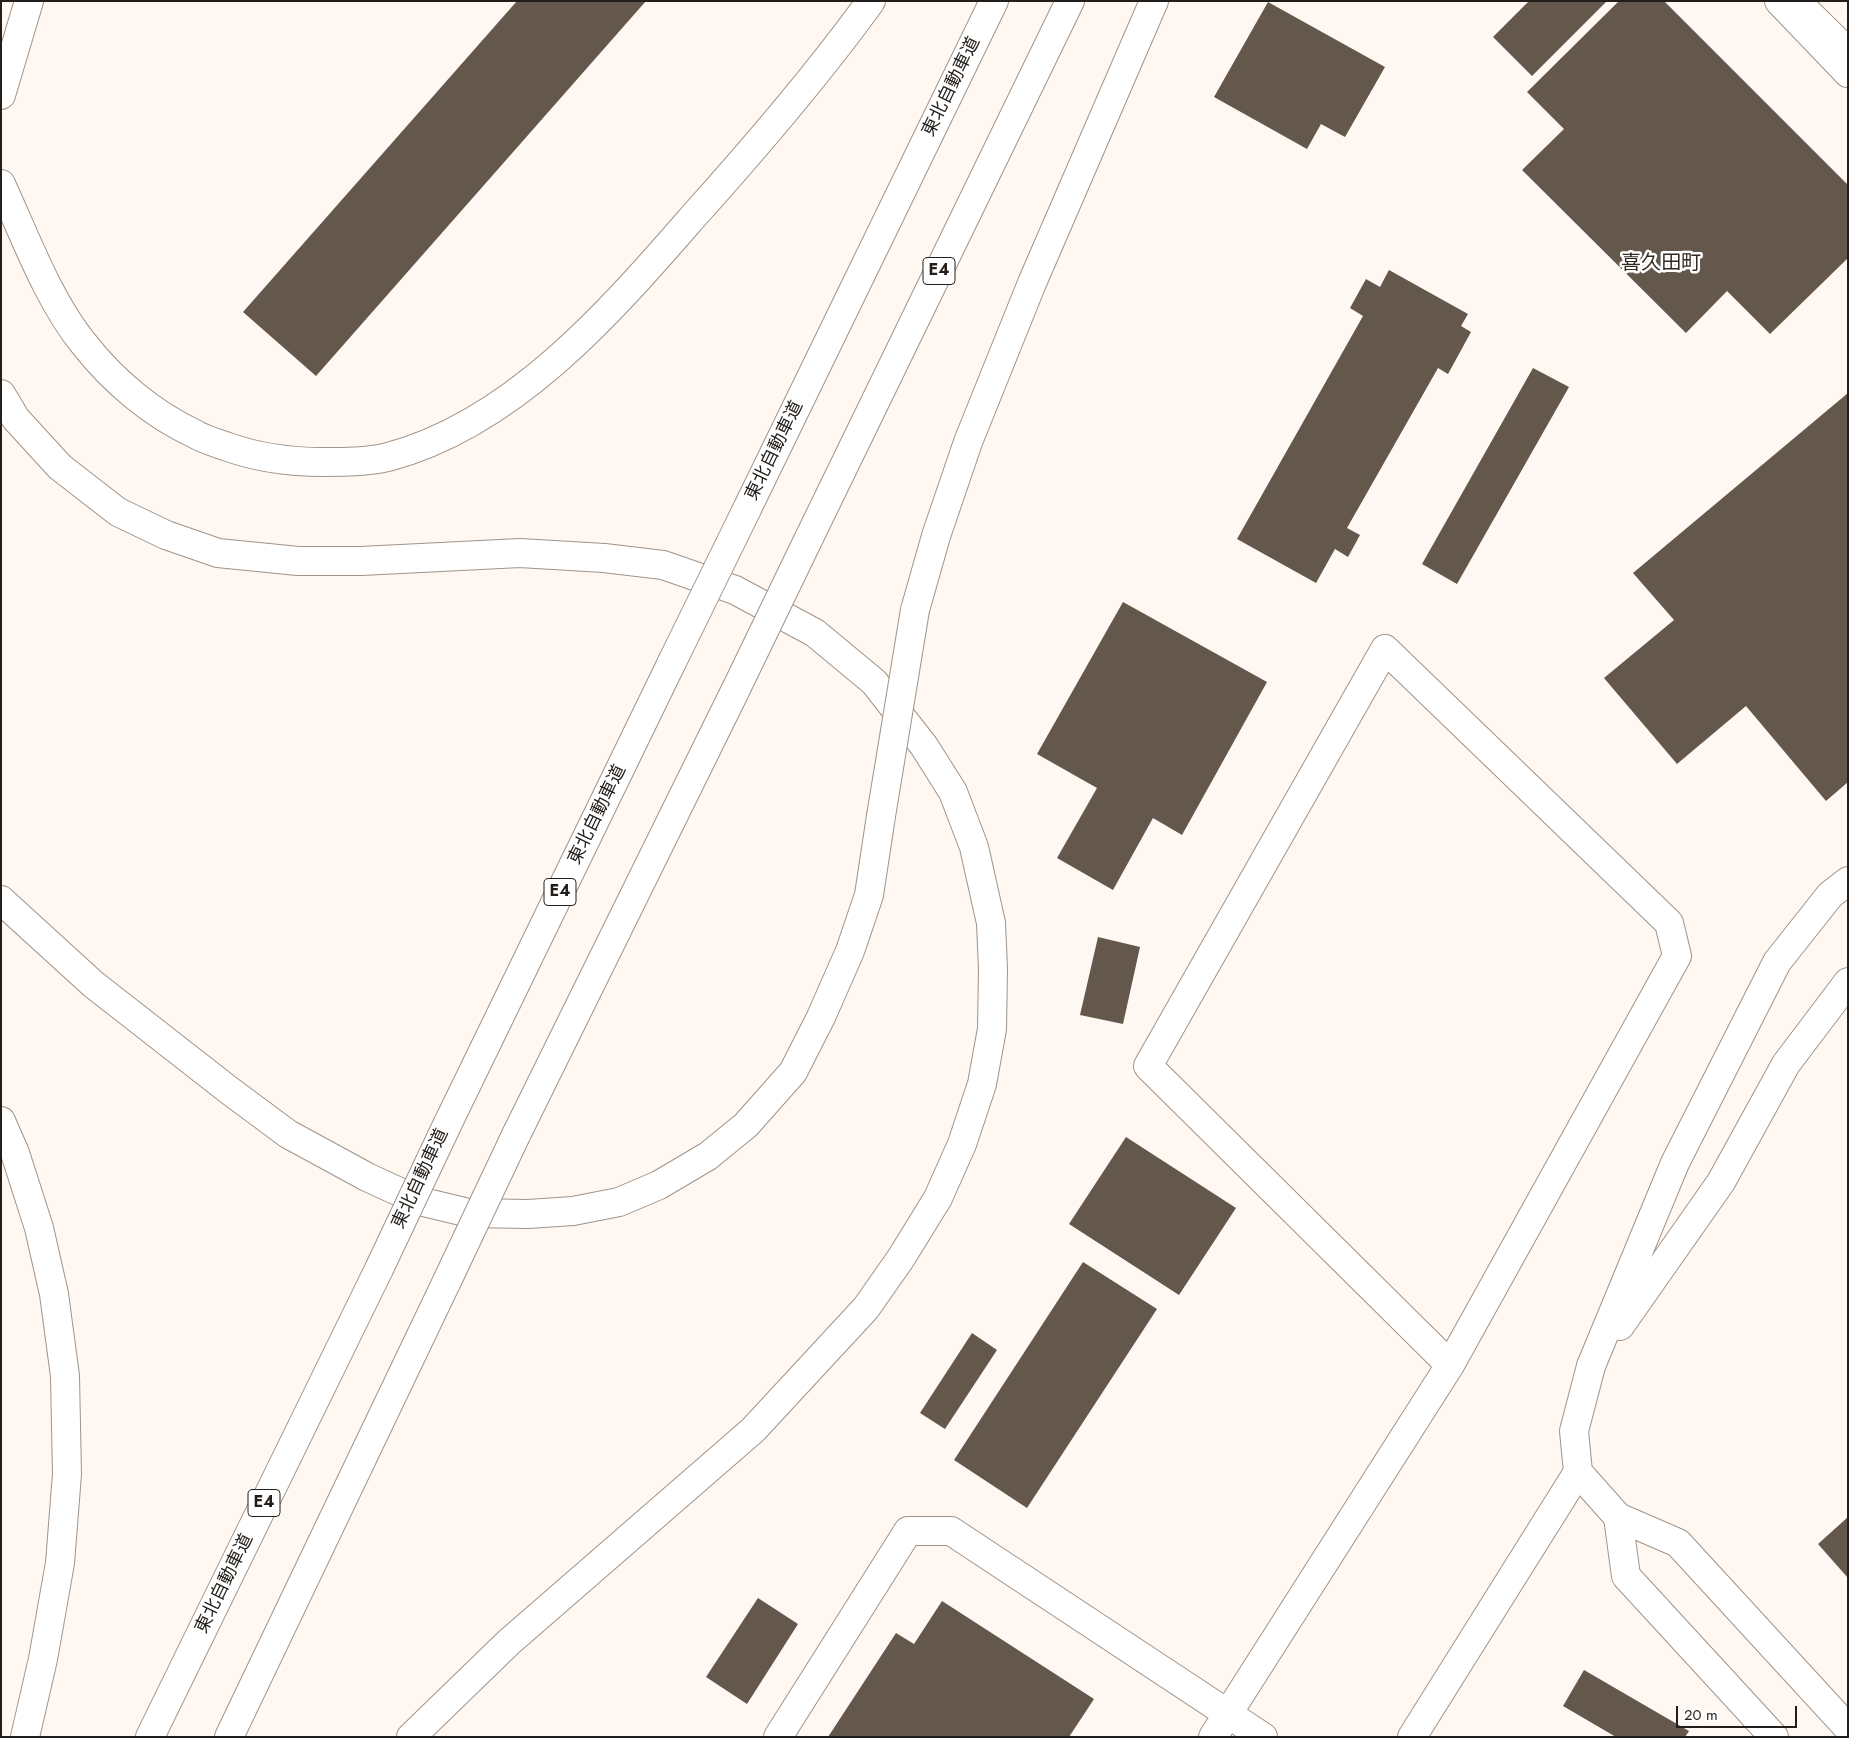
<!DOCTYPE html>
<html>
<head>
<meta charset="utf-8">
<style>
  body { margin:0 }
  #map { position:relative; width:1849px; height:1738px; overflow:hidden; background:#fef7f2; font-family:Jost,sans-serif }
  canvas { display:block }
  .frame { position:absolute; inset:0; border:2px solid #231e19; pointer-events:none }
  .scale { position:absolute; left:1676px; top:1706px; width:121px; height:22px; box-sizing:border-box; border:2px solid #231e19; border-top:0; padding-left:6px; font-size:15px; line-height:18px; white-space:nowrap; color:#231e19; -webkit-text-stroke:4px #fff; paint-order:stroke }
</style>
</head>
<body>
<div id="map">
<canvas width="1849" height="1738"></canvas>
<div class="frame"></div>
<div class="scale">20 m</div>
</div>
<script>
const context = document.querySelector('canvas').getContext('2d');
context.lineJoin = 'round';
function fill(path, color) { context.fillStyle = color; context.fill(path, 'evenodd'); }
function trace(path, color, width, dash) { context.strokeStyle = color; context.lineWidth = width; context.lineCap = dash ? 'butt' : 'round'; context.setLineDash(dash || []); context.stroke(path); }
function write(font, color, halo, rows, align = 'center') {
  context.font = font + ' Jost,"Noto Sans JP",sans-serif'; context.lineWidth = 5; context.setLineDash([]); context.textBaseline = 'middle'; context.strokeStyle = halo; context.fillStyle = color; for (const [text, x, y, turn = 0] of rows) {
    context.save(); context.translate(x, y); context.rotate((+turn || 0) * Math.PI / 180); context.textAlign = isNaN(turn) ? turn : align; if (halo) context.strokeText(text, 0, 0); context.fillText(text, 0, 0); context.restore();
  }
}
fill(new Path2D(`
  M517,1H646L316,376L243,312Z
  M1529,1H1607L1532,76L1493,37Z
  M1619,1H1664L1848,185V258L1770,334L1727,291L1686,333L1522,170L1564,129L1527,92Z
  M1268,2L1385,67L1345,137L1321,124L1307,149L1214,97Z
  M1389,270L1468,314L1461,326L1471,332L1448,374L1438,368L1347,528L1360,535L1348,557L1335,549L1316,583L1237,539L1363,316L1350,308L1366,279L1380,287Z
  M1533,368L1569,387L1457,584L1422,564Z
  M1848,393V782L1826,801L1746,706L1677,764L1604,678L1674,620L1633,573Z
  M1123,602L1267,682L1182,835L1153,818L1113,890L1057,858L1097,788L1037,754Z
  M1098,937L1140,947L1123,1024L1080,1015Z
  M1126,1137L1236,1208L1179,1295L1069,1224Z
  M1083,1262L1157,1309L1027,1508L954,1460Z
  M972,1333L997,1350L945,1429L920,1413Z
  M1848,1517V1578L1818,1544Z
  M758,1598L798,1624L747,1704L706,1677Z
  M942,1601L1094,1699L1069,1737H828L896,1633L914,1644Z
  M1584,1670L1689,1731L1685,1737H1616L1563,1706Z`), '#64574c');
const minor = new Path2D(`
  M1779,1L1848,73
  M1620,1326L1721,1182L1786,1064L1848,982
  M1591,1366L1675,1163L1777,962L1830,895L1848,881
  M778,1737L908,1531H951L1263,1737
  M1213,1737L1450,1365L1677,956L1669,923L1385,649L1148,1066L1450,1365
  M1412,1737L1578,1472`);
const tertiary = new Path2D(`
  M1591,1366L1574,1431L1578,1472L1618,1517L1678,1543L1848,1728
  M1618,1517L1626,1576L1774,1737`);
const trunk = new Path2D(`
  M1796,1L1848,52`);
const motorway = new Path2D(`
  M1,95L29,1
  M1,184C25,236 48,300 84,344C113,381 152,414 195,434C205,440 217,443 228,447C259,458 290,462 323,462C344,462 367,462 388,457C513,424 610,312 691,219C754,149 816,77 871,1
  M1,394L16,419L60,467L118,512L166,535L218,553L298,561H361L520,553L604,558L663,565L735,590L815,633L874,682L924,746L953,792L974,847L991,923L993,969L992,1029L982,1084L962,1144L938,1198L901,1258L866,1308L753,1430L509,1642L411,1737
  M746,511L994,1
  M808,540L1070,1
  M915,610L936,536L968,442L1032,283L1154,1
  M1,900L93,984L230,1091L288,1134L367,1177L419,1201L469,1213L528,1214L573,1211L619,1202L659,1185L708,1156L746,1125L793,1072L821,1017L850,951L869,895L881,816
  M1,1121L15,1153L39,1228L54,1294L65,1376L67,1474L60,1563L43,1659L25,1737
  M448,1123L672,662
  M516,1135L736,689
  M150,1737L379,1269
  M229,1737L447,1281`);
trace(minor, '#a19387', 30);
trace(tertiary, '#a19387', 30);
trace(trunk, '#a19387', 30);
trace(motorway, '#a19387', 30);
trace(minor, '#fff', 28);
trace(tertiary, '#fff', 28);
trace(trunk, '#fff', 28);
trace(motorway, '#fff', 28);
const motorwayBridge = new Path2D(`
  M672,662L746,511
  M736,689L808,540
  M881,816L915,610
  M379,1269L448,1123
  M447,1281L516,1135`);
trace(motorwayBridge, '#a19387', 30, []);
trace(motorwayBridge, '#fff', 28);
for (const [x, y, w] of [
  [939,271,32],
  [560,892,32],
  [264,1503,32]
]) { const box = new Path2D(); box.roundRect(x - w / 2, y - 13.5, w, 27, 4); context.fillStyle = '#fff'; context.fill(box); trace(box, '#231e19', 1); }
write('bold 16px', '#231e19', null, [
  ["E4",939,271],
  ["E4",560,892],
  ["E4",264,1503]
]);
write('18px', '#231e19', '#fff', [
  ["東北自動車道",952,87,-64],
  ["東北自動車道",775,451,-64],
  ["東北自動車道",598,815,-64],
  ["東北自動車道",421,1179,-65],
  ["東北自動車道",225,1584,-64]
]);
write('20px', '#352a20', '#fff', [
  ["喜久田町",1661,264]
]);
</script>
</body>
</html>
